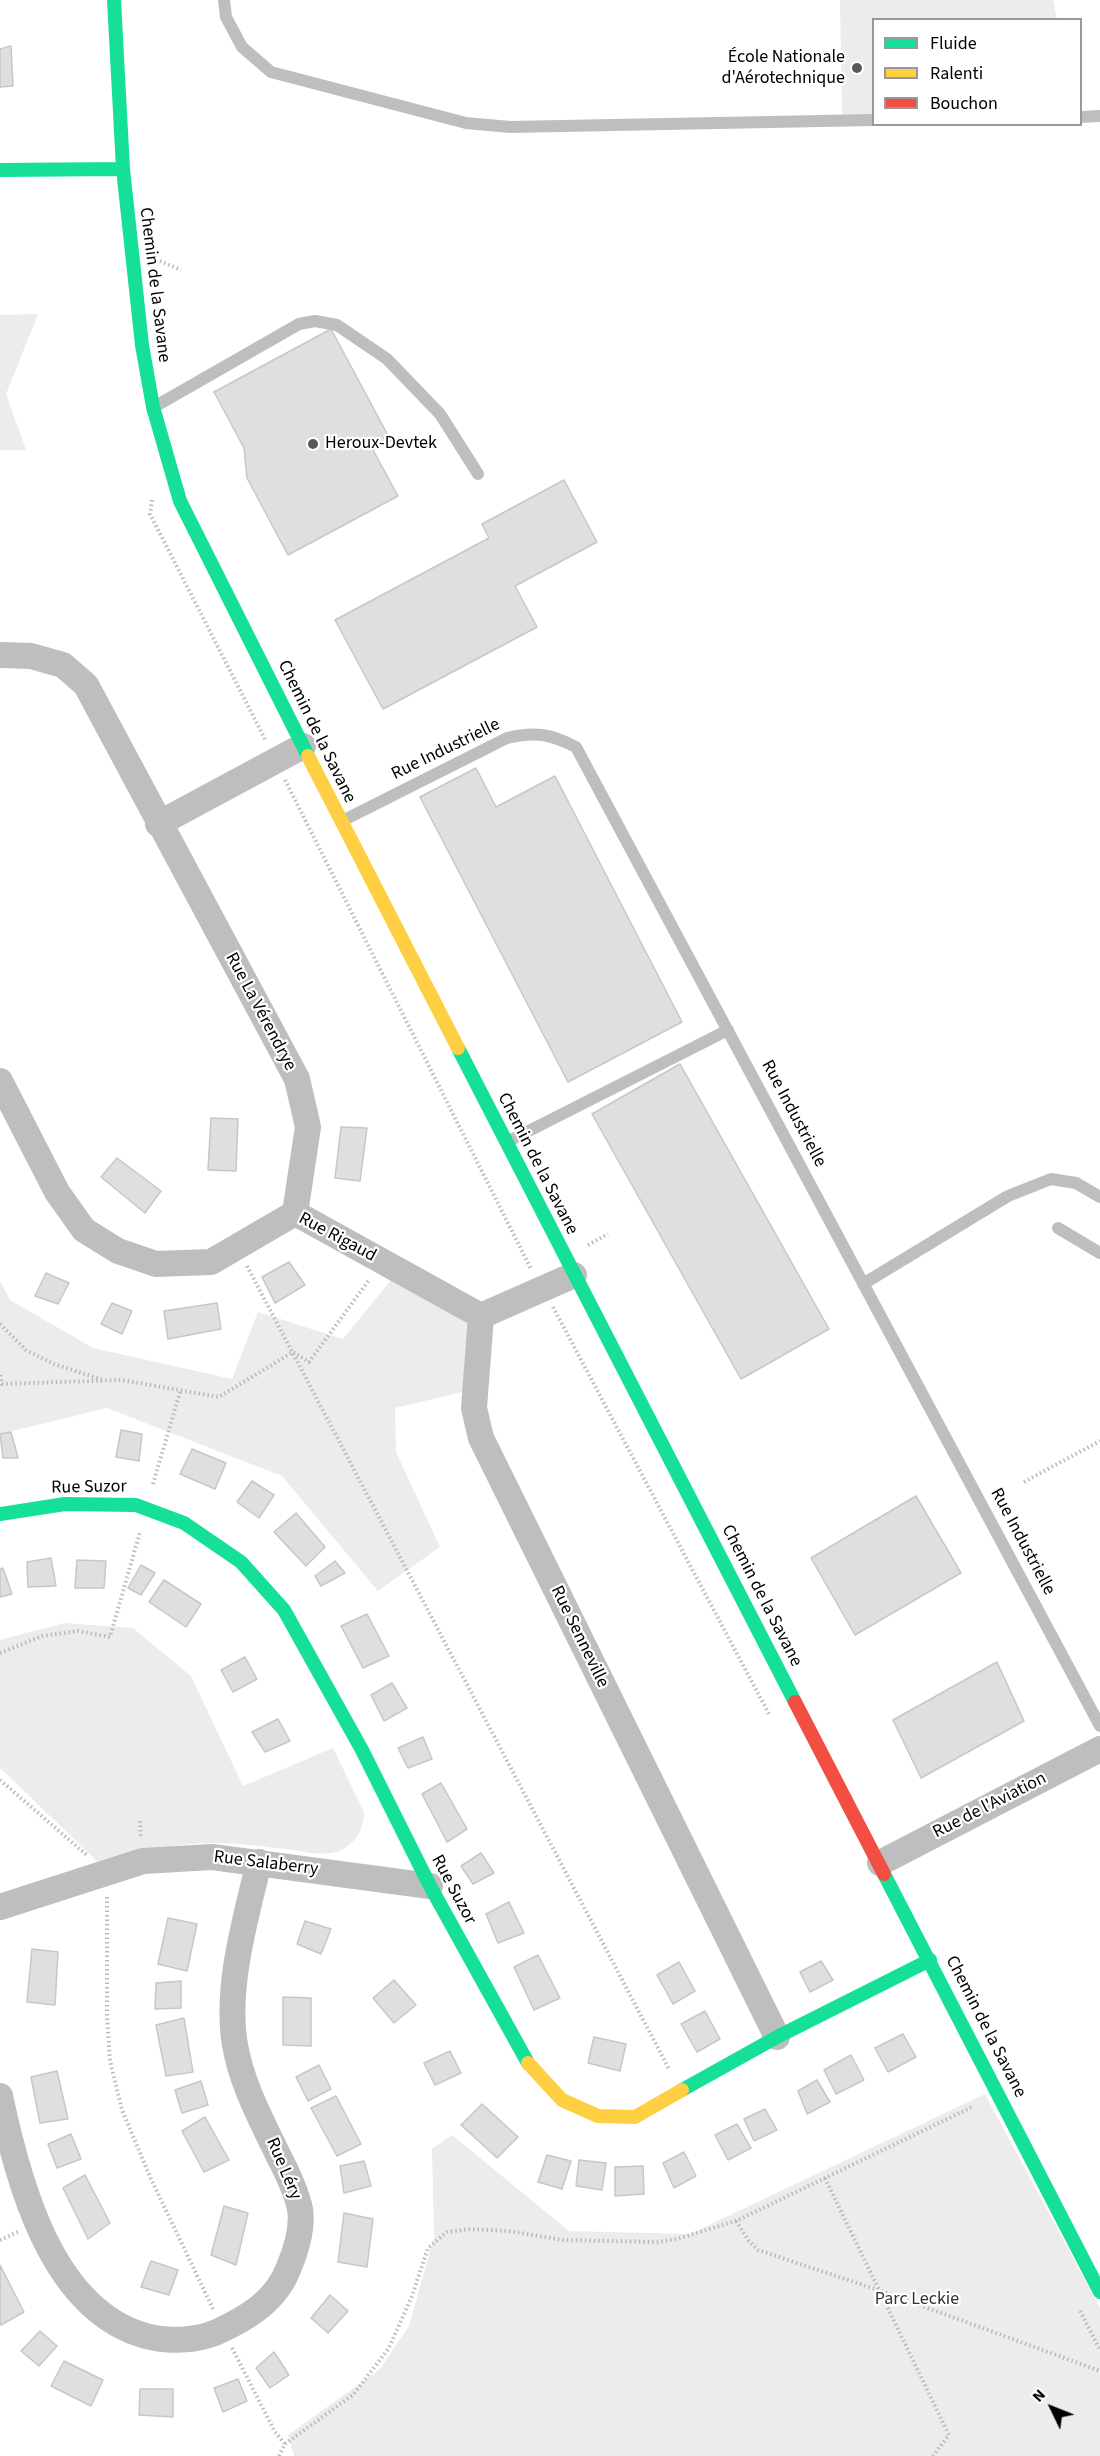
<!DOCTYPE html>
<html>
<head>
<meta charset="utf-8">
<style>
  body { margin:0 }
  #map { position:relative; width:1100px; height:2456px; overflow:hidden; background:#fff; font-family:"Source Sans 3",sans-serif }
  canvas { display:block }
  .legend { position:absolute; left:872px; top:18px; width:210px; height:108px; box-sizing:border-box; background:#fff; border:2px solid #999; margin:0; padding:8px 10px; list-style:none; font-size:18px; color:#000 }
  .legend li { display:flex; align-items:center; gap:12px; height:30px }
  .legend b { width:30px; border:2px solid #999 }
  .north { position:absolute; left:1022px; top:2378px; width:60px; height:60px; -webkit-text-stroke:4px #fff; paint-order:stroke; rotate:313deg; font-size:16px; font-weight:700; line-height:24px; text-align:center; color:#000 }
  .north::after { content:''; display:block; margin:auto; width:21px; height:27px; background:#000; clip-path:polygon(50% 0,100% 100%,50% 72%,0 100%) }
</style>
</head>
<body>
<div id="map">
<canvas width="1100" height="2456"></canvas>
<ul class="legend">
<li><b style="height:8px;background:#16e098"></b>Fluide</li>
<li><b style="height:8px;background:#ffcf43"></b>Ralenti</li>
<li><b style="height:8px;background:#f24e42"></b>Bouchon</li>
</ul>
<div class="north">N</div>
</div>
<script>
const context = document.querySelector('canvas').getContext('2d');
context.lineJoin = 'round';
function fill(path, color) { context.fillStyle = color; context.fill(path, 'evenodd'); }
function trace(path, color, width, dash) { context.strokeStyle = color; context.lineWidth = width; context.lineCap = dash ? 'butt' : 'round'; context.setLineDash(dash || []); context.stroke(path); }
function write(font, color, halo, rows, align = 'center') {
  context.font = font + ' "Source Sans 3",sans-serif'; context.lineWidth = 4.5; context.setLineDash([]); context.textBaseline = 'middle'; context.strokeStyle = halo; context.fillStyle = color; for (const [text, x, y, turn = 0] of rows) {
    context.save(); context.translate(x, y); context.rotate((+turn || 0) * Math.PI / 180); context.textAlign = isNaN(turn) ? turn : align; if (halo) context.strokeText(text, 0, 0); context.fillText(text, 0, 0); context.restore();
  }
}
fill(new Path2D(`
  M840,0H1053L1057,19L874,20L873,116L842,117Z
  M38,314L6,394L26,450H0V315Z
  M391,1280L480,1330L467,1391L395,1408L396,1452L440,1547L378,1591L282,1476L107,1408L0,1434V1281L10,1300L93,1348L232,1379L258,1312L343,1339Z
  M65,1623L133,1628L191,1676L243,1786L333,1748L364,1812C364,1828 356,1842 342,1850C325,1858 301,1851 284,1849C253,1845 223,1841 192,1844C161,1846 129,1856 99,1863L0,1768V1640Z
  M985,2094L1100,2308V2456H294L288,2435L379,2370L409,2326L434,2237L432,2149L452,2135L569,2231L690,2234Z`), '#ececec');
const building = new Path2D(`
  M11,46L13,86L0,87V49Z
  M331,329L391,441L373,450L398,496L288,555L247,478L244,448L214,392Z
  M564,480L597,542L515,586L537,627L383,709L335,620L489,538L482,524Z
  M476,768L496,807L555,776L682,1022L568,1082L420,797Z
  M680,1064L829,1329L741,1379L592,1114Z
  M211,1118L238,1119L236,1171L208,1170Z
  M341,1127L367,1128L360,1181L335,1178Z
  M117,1158L161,1191L145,1213L101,1177Z
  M289,1262L305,1285L275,1303L262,1277Z
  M46,1273L69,1283L58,1304L35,1296Z
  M112,1303L132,1311L122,1334L101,1324Z
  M217,1303L221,1329L168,1339L164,1311Z
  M121,1430L142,1434L139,1461L116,1457Z
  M11,1432L18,1458H3L0,1434Z
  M192,1449L226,1463L215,1489L180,1474Z
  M252,1481L274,1495L259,1518L237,1502Z
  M916,1496L961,1573L855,1635L811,1558Z
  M296,1513L325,1547L306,1566L274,1532Z
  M51,1558L56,1586L28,1587L27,1562Z
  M77,1560L106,1561L104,1588H75Z
  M335,1561L345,1573L321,1586L315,1576Z
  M141,1565L155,1573L141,1595L128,1588Z
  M3,1568L12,1594L0,1597V1569Z
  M164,1580L201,1604L186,1627L149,1602Z
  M367,1614L389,1656L363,1668L341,1626Z
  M245,1657L257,1679L233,1692L221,1670Z
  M997,1662L1024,1721L921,1778L893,1720Z
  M392,1683L407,1708L384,1721L371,1695Z
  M278,1719L290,1741L265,1752L252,1732Z
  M423,1737L432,1759L408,1768L398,1748Z
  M441,1783L467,1829L447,1842L422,1794Z
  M481,1853L494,1873L473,1884L461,1866Z
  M509,1902L524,1933L498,1943L486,1914Z
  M168,1918L197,1924L187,1971L158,1964Z
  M305,1921L331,1929L321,1954L297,1944Z
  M32,1949L58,1952L55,2005L27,2002Z
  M538,1955L560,1998L534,2010L514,1967Z
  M821,1961L833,1980L810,1992L800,1972Z
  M679,1962L695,1991L673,2004L657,1975Z
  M394,1980L416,2005L394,2023L373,1998Z
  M181,1981V2008L155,2009L156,1983Z
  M283,1997L311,1998V2046L283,2045Z
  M705,2011L720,2039L697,2052L681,2024Z
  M184,2018L193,2072L166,2076L156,2025Z
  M903,2034L916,2057L888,2072L875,2048Z
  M594,2037L626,2044L620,2071L588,2063Z
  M450,2051L461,2073L435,2085L424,2063Z
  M851,2055L864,2080L836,2094L824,2070Z
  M319,2065L331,2089L308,2101L296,2077Z
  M57,2071L68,2119L40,2123L31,2077Z
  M817,2080L830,2102L807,2114L798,2091Z
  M201,2081L208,2105L182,2113L175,2090Z
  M336,2096L361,2144L337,2156L311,2108Z
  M482,2104L518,2137L497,2158L461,2125Z
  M765,2109L777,2130L754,2141L744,2119Z
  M205,2117L229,2160L204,2172L182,2131Z
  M737,2124L751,2148L728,2160L715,2135Z
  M71,2134L81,2159L57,2168L48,2144Z
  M684,2152L696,2176L674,2188L663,2163Z
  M547,2155L571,2161L562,2189L538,2182Z
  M579,2160L606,2163L602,2190L576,2186Z
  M364,2161L371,2186L344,2193L340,2166Z
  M643,2166L644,2194L615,2196V2167Z
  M85,2175L110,2223L88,2239L63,2188Z
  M224,2206L248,2213L236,2265L211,2255Z
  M344,2213L373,2219L367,2267L338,2262Z
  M151,2261L178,2270L169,2295L141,2287Z
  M0,2265L24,2312L1,2325L0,2324Z
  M330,2295L348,2311L328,2333L311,2318Z
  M40,2331L57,2346L39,2366L21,2351Z
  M274,2352L289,2375L270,2388L256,2368Z
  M64,2361L103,2380L91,2406L51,2386Z
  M238,2379L247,2401L223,2412L214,2388Z
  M140,2389H173V2417L139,2415Z`);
fill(building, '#dfdfdf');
trace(building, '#c7c7c7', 1.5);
trace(new Path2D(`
  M160,261L181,270
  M152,500L150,514L266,741
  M285,780L531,1269
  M588,1245L608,1234
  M247,1266L669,2069
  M553,1307L770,1716
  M0,1324L26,1350L54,1364L103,1380
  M0,1375L2,1384L122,1380L219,1397L293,1352L309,1362L369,1280
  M1024,1482L1100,1441
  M153,1484L180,1392
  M0,1653L42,1636L78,1631L110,1637L140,1532
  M0,1780L88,1856
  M140,1821L141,1839
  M107,1897V2017L110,2061L122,2110L151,2179L213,2309
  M825,2178L949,2435L933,2456
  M736,2221L749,2241L758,2250L881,2291L1100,2371
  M0,2240L18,2232
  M1080,2311L1100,2350
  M232,2348L275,2432L285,2444
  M279,2456L285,2444L353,2395L389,2348L412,2296L428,2248L447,2232L471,2229L508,2231L563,2240L657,2242L677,2239L736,2221L974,2106`), '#b9b9b9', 4, [1.5, 3]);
trace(new Path2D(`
  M224,0L226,17L242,47L271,72L466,123L510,127L874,120
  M1080,117L1100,116
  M154,407L299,324L315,321L337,325L387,359L440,414L478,474
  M342,821L507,738C536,731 550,734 576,747L1100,1726
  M507,1142L728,1030
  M1058,1228L1100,1253
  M863,1284L1008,1196L1051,1179L1076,1183L1100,1197`), '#bebebe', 12);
trace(new Path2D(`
  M0,655L31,656L63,665L86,685L297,1079L308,1127L295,1213
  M158,824L303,746
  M0,1081L57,1192L84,1230L118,1251L156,1264L211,1262L295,1213L481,1316
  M574,1275L481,1316L474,1408L481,1438L777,2037
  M880,1863L1100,1749
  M0,1907L143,1861L212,1857L430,1886
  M0,2096C18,2181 51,2310 146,2336C168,2342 196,2341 217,2332C248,2318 277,2300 289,2267C296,2250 303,2227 300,2209C296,2190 287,2172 278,2155C261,2119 242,2085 235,2045C225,1987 246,1918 259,1862`), '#bebebe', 26);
trace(new Path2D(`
  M114,0L123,169L142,345L153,407L180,501L308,756
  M0,170L123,169
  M458,1048L795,1702
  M0,1514L65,1504L136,1505L184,1523L241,1562L284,1610L362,1750L430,1886L528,2063
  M884,1874L1100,2292
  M682,2090L777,2037L930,1960`), '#16e098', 14);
trace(new Path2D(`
  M308,756L458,1048
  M528,2063L562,2100L598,2116L635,2117L682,2090`), '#ffcf43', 14);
trace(new Path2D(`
  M795,1702L884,1874`), '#f24e42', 14);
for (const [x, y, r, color] of [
  [857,68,6,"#595959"],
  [313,444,6,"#595959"]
]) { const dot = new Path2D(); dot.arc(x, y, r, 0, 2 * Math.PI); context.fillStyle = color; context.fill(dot); trace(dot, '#fff', 2); }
write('18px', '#000', '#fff', [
  ["École Nationale",845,58],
  ["d'Aérotechnique",845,79],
  ["Heroux-Devtek",325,444,"left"]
], 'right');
write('18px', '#000', '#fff', [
  ["Chemin de la Savane",154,285,83],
  ["Chemin de la Savane",316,732,64],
  ["Rue Industrielle",446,750,-26],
  ["Rue La Vérendrye",260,1012,62],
  ["Rue Industrielle",793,1114,62],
  ["Chemin de la Savane",537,1164,63],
  ["Rue Rigaud",337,1238,28],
  ["Rue Suzor",89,1488,-1],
  ["Rue Industrielle",1022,1542,62],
  ["Chemin de la Savane",761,1596,63],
  ["Rue Senneville",579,1637,64],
  ["Rue de l'Aviation",990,1806,-27],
  ["Rue Salaberry",266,1864,7],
  ["Rue Suzor",453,1890,62],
  ["Chemin de la Savane",985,2027,63],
  ["Rue Léry",283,2169,67]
]);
write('18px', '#333', '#fff', [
  ["Parc Leckie",917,2300]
]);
</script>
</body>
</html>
